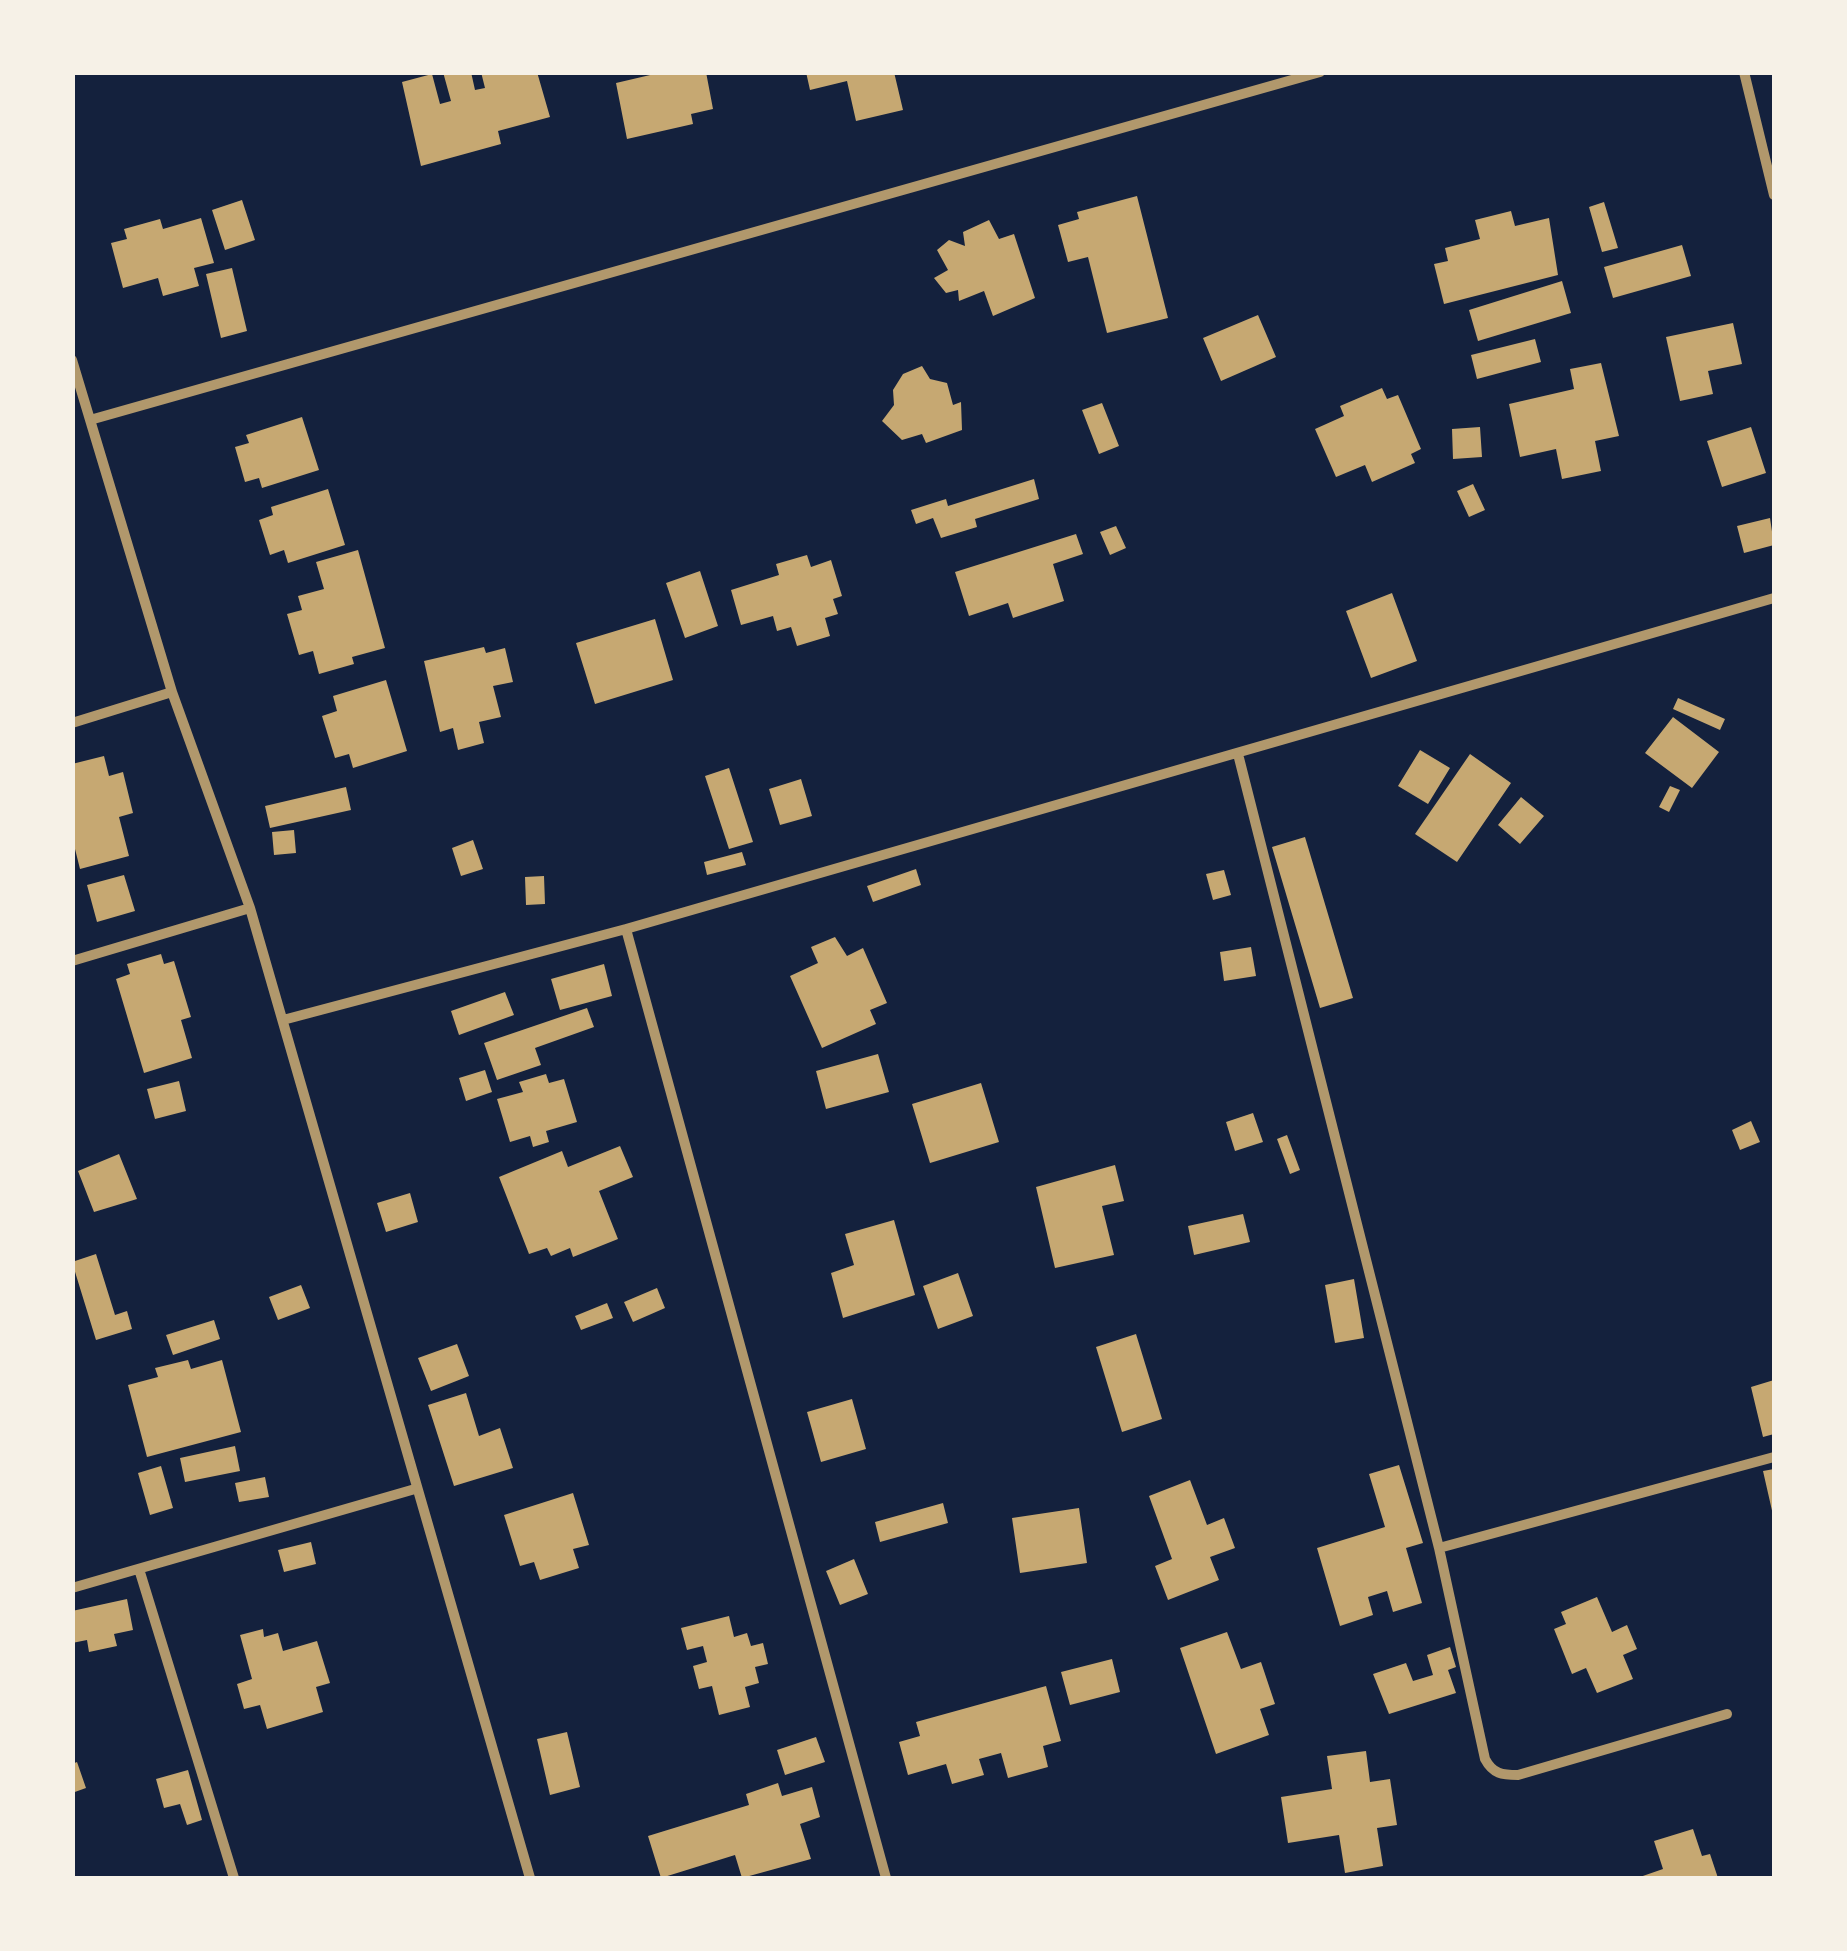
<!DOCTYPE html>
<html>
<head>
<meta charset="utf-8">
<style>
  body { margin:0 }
  #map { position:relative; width:1847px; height:1951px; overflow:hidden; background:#14213d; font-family:"Golos Text",sans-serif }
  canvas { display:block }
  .frame { position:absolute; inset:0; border:75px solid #f6f1e7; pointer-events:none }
</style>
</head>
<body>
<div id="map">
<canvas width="1847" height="1951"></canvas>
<div class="frame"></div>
</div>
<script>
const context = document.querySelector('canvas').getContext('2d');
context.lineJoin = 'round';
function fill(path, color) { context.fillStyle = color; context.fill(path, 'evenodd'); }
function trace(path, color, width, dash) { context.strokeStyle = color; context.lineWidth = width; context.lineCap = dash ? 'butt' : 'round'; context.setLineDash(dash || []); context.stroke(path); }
fill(new Path2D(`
  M443,72H471L475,90L485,88L481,72H537L550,117L498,131L501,144L421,166L402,82L432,74L440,104L451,101Z
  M663,72H706L713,109L691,114L693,124L627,139L616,83Z
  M806,72H894L903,110L856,121L847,81L810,90Z
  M1137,196L1168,318L1107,333L1088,257L1068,262L1058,225L1079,219L1077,212Z
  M242,200L255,240L225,250L212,210Z
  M1604,202L1618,248L1602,252L1589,207Z
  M1511,211L1515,226L1549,218L1558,275L1444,304L1434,264L1448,261L1445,248L1480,239L1475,220Z
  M201,218L214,263L194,268L199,286L163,296L158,278L123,288L111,243L127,239L124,229L160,219L163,229Z
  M989,220L999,239L1014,234L1035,298L993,316L984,291L959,301L958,290L946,293L934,278L948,270L937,250L949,240L965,246L963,232Z
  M1682,245L1691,276L1613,298L1604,267Z
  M232,268L247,331L221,338L206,274Z
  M1562,281L1571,313L1478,341L1469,310Z
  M1258,315L1276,357L1221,381L1203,338Z
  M1733,323L1742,364L1708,371L1713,394L1680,401L1666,337Z
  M1535,339L1541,362L1477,379L1471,355Z
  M1601,363L1619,436L1595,441L1601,471L1562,479L1556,449L1520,457L1509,404L1574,389L1570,369Z
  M922,366L930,379L947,383L953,405L961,402L962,430L926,443L922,434L902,440L882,421L894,405L893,390L903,374Z
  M1382,388L1387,399L1398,395L1421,449L1411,454L1415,463L1372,482L1365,465L1336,477L1315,429L1344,416L1340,406Z
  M1102,403L1119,446L1099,454L1082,410Z
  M302,417L319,470L262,488L259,478L245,482L235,447L249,443L246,435Z
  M1480,427L1482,457L1453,459L1452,429Z
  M1751,427L1766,473L1722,487L1707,441Z
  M1034,479L1039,499L975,519L977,527L941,538L933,518L916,524L911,510L946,499L948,506Z
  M1473,484L1485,510L1469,517L1457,491Z
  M328,489L345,545L288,563L284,550L270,555L259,520L273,515L271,507Z
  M1770,518L1774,545L1744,553L1737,526Z
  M1116,526L1126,548L1110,555L1100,532Z
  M1076,534L1083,554L1053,564L1064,601L1013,618L1008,603L969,616L955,572Z
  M358,550L385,648L352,657L354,664L319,674L313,651L299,655L287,614L302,610L298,596L324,589L316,562Z
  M807,555L811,567L831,560L842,596L833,599L838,614L825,618L830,636L797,646L791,627L777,631L773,616L741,625L731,590L779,575L776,564Z
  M700,571L718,626L685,638L666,583Z
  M1392,593L1417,661L1371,678L1346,611Z
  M655,619L673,680L595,704L576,643Z
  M484,647L486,653L505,648L513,682L493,686L501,717L479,722L484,743L458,750L453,728L440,732L424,661Z
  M386,680L407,751L353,768L349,754L335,758L322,716L337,711L333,696Z
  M1678,698L1725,719L1720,730L1673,709Z
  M1673,717L1719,752L1692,788L1645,753Z
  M1420,750L1450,768L1428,804L1398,786Z
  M1470,754L1511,783L1457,862L1415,834Z
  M104,756L109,776L123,772L133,813L119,817L129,856L80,869L72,837V764Z
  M729,768L753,842L729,849L705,776Z
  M801,779L812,816L780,825L769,789Z
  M1670,786L1680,790L1669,812L1659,807Z
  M346,787L351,810L270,828L265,806Z
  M1521,797L1544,816L1520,844L1498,825Z
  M294,830L296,853L274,855L272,832Z
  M1305,837L1353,998L1320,1008L1272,847Z
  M473,840L483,869L461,876L452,848Z
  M742,852L746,865L707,875L704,862Z
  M916,869L921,885L873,902L867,886Z
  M1224,870L1231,895L1213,900L1206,874Z
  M124,875L135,911L97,922L87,885Z
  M544,876L545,904L526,905L525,877Z
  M835,937L847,956L863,948L887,1003L870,1010L876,1024L822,1048L790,976L818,963L811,947Z
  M1251,947L1256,976L1224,981L1220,952Z
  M161,954L164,964L174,961L191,1017L181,1020L192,1058L144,1073L116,979L130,974L127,964Z
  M604,964L612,996L560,1010L551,979Z
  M505,992L514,1015L459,1035L451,1011Z
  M587,1008L594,1027L535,1048L541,1065L497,1080L484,1043Z
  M878,1054L889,1092L826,1109L816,1071Z
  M485,1070L492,1092L466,1101L459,1078Z
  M546,1074L549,1083L564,1079L577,1122L546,1131L549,1142L533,1147L530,1136L510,1142L497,1099L523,1092L519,1082Z
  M179,1081L186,1111L155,1119L147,1089Z
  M981,1083L999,1142L930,1163L912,1104Z
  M1253,1113L1263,1142L1235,1151L1226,1122Z
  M1751,1121L1760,1142L1740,1150L1732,1130Z
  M1287,1135L1300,1170L1290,1174L1277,1139Z
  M620,1146L633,1177L599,1191L618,1239L573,1257L570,1248L551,1256L547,1248L529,1254L499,1177L562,1151L568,1167Z
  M119,1154L137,1199L94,1212L78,1171Z
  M1115,1165L1124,1201L1102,1206L1114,1255L1055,1268L1036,1187Z
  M410,1193L418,1222L386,1232L377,1203Z
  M1243,1214L1250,1242L1194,1255L1188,1226Z
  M894,1220L915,1295L843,1318L831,1273L854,1265L845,1234Z
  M96,1254L115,1315L127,1311L132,1329L96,1340L72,1262Z
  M958,1273L973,1316L938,1329L923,1286Z
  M1354,1279L1364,1338L1335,1343L1325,1285Z
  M301,1285L310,1308L278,1320L269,1297Z
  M657,1288L665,1308L633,1322L624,1302Z
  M607,1303L613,1318L581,1330L575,1316Z
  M214,1320L220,1339L173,1355L166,1335Z
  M1136,1334L1162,1419L1122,1432L1096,1347Z
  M457,1344L469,1376L431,1391L418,1358Z
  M188,1360L191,1369L222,1360L241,1432L147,1457L128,1385L158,1377L155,1368Z
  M1774,1380V1434L1763,1437L1751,1387Z
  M466,1393L479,1436L500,1428L513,1468L454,1486L428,1405Z
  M852,1399L866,1449L821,1462L807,1412Z
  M235,1446L240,1471L185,1482L180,1458Z
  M1399,1465L1423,1543L1406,1548L1422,1603L1393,1612L1387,1591L1368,1597L1373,1615L1340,1626L1317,1548L1385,1527L1369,1474Z
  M161,1466L173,1508L150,1515L138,1473Z
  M1774,1469V1515H1773L1763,1471Z
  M265,1477L269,1497L239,1502L235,1483Z
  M1190,1480L1207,1525L1224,1518L1235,1548L1210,1557L1219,1580L1168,1600L1155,1566L1172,1559L1149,1496Z
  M573,1493L589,1545L573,1549L579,1568L540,1580L534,1562L520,1566L504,1515Z
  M943,1503L948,1523L880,1542L875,1522Z
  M1079,1508L1087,1563L1020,1573L1012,1518Z
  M311,1542L316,1564L284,1572L278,1550Z
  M854,1559L868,1594L840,1605L826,1571Z
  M1597,1597L1612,1632L1627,1625L1637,1649L1623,1655L1633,1679L1597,1693L1586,1668L1572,1674L1554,1629L1566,1624L1561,1612Z
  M127,1599L133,1630L114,1634L117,1646L89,1652L87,1640L72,1643V1611Z
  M729,1616L734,1637L747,1633L751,1646L763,1643L768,1664L755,1667L759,1683L745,1687L750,1707L719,1715L712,1686L699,1689L693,1666L707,1662L703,1646L687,1650L681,1628Z
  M263,1629L264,1637L278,1633L283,1651L317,1641L330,1683L316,1687L323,1712L267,1729L260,1705L244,1709L237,1684L252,1679L240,1635Z
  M1227,1632L1241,1669L1261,1662L1275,1704L1260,1709L1269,1735L1216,1754L1180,1648Z
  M1450,1647L1456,1667L1448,1670L1456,1693L1389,1714L1373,1674L1406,1663L1413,1681L1433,1675L1427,1655Z
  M1112,1659L1120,1692L1070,1705L1061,1672Z
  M1046,1686L1061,1741L1043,1746L1048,1767L1008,1778L1001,1753L979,1759L984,1775L952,1784L946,1764L908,1775L899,1742L920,1736L916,1722Z
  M567,1732L580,1787L550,1795L537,1739Z
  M816,1737L825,1762L785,1775L777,1750Z
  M1366,1751L1370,1782L1390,1779L1397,1825L1377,1828L1383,1866L1345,1873L1339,1835L1288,1843L1281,1797L1332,1789L1327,1756Z
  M77,1762L86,1788L72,1793V1764Z
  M188,1770L202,1820L187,1825L180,1804L164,1808L156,1779Z
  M778,1783L782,1796L812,1787L820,1817L800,1824L811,1859L742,1878L735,1855L661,1878L648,1836L749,1805L746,1794Z
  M1693,1829L1702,1856L1710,1854L1718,1878H1637L1663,1869L1654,1841Z`), '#c6a872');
trace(new Path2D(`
  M1744,72L1774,195
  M72,360L172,692L250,908L530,1878
  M90,420L1320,72
  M72,723L172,692
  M1238,754L1439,1548L1774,1457
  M626,929L886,1878
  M72,961L250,908
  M283,1020L626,929L1774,598
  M1439,1548L1485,1759C1493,1774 1502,1775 1518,1775L1727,1714
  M139,1569L234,1878
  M72,1588L415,1489`), '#b1986c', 10);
</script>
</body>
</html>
